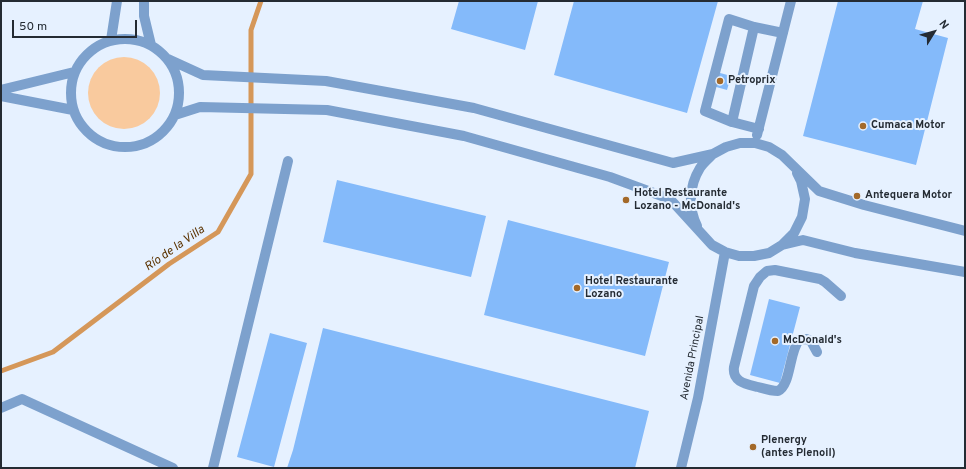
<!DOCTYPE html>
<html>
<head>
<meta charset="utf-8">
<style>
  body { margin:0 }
  #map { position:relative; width:966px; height:469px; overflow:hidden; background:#e6f1ff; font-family:Overpass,sans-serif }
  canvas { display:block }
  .frame { position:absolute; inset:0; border:2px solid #242b33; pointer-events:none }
  .north { position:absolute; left:914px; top:12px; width:40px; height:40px; -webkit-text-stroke:3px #e6f1ff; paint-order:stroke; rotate:53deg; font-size:11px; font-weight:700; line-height:16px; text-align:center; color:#242b33 }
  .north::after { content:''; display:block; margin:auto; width:14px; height:18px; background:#242b33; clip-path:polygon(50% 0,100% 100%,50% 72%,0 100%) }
  .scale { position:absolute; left:12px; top:20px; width:125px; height:18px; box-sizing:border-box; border:2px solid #242b33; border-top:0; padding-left:5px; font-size:12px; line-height:14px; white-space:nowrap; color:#242b33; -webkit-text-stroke:3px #e6f1ff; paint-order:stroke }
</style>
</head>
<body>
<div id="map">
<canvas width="966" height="469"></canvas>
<div class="frame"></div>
<div class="north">N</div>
<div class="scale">50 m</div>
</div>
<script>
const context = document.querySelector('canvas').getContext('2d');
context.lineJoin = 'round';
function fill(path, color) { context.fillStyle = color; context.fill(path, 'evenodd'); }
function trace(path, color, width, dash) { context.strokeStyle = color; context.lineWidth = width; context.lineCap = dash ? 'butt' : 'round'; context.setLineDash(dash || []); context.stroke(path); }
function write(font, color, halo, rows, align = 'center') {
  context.font = font + ' Overpass,sans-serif'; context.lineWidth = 4; context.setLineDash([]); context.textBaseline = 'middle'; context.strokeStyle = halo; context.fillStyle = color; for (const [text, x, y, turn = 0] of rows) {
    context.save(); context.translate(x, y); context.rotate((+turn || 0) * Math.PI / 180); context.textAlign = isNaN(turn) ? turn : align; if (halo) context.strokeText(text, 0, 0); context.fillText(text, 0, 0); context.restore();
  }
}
fill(new Path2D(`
  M88 93a36 36 0 1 1 72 0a36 36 0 1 1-72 0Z`), '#f9ca9e');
trace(new Path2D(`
  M1,371L53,352L169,264L218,232L251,174V30L261,1`), '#d59759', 5);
fill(new Path2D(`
  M459,1H538L525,50L451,29Z
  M574,1H718L687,113L554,75Z
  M838,1H923L915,29L948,38L916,165L803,136Z
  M713,71L731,76L727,90L709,85Z
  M337,180L486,216L471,277L323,242Z
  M508,220L669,262L645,356L484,315Z
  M769,299L800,307L780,383L750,375Z
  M323,328L649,411L635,468H287L293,450Z
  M270,333L307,343L274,467L237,457Z`), '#84bafa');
trace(new Path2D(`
  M144,1V16L151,45
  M71 93a54 54 0 1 1 108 0a54 54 0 1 1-108 0Z
  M111,40L117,1
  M168,59L203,75L326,81L474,108L673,163L713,154L726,147L740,143H755L769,147L782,155L819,191L864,205L965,231
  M1,90L74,72
  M1,96L73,110
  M175,115L200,107L327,110L464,136L610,177L670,199L712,245L725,252L739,256H754L769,253L782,245L794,233L802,217L805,199L801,181L797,173
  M732,122L705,111L729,19L754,27
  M759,129L732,122L754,27L783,33
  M757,135L791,1
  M697,226C688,207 689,186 700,168C703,163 709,158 713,154
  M782,245L803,240L855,253L965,272
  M817,352L811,341L806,339L799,340C789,352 791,385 778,391C771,391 765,389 758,387C746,384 732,382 734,367L754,286L760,277L767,271L775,270L820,279L825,282L841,296
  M1,408L22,399L173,468
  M213,468L288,161
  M681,468L698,398L725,252`), '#7da1cd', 10);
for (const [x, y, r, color] of [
  [720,81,4,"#a36929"],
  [863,126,4,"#a36929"],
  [857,196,4,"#a36929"],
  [626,200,4,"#a36929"],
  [577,288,4,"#a36929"],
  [775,341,4,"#a36929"],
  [753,447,4,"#a36929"]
]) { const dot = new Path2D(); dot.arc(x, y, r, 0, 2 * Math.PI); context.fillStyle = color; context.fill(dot); trace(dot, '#e6f1ff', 1.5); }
write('bold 11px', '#242b33', '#e6f1ff', [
  ["Petroprix",728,81],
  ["Cumaca Motor",871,126],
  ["Hotel Restaurante",634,194],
  ["Lozano - McDonald's",634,207],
  ["Antequera Motor",865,196],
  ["Hotel Restaurante",585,282],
  ["Lozano",585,295],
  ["McDonald's",783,341],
  ["Plenergy",761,441],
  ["(antes Plenoil)",761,454]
], 'left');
write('11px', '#242b33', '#e6f1ff', [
  ["Avenida Principal",693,358,-79]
]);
write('italic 12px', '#5b3300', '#e6f1ff', [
  ["Río de la Villa",175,249,-35]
]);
</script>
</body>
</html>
